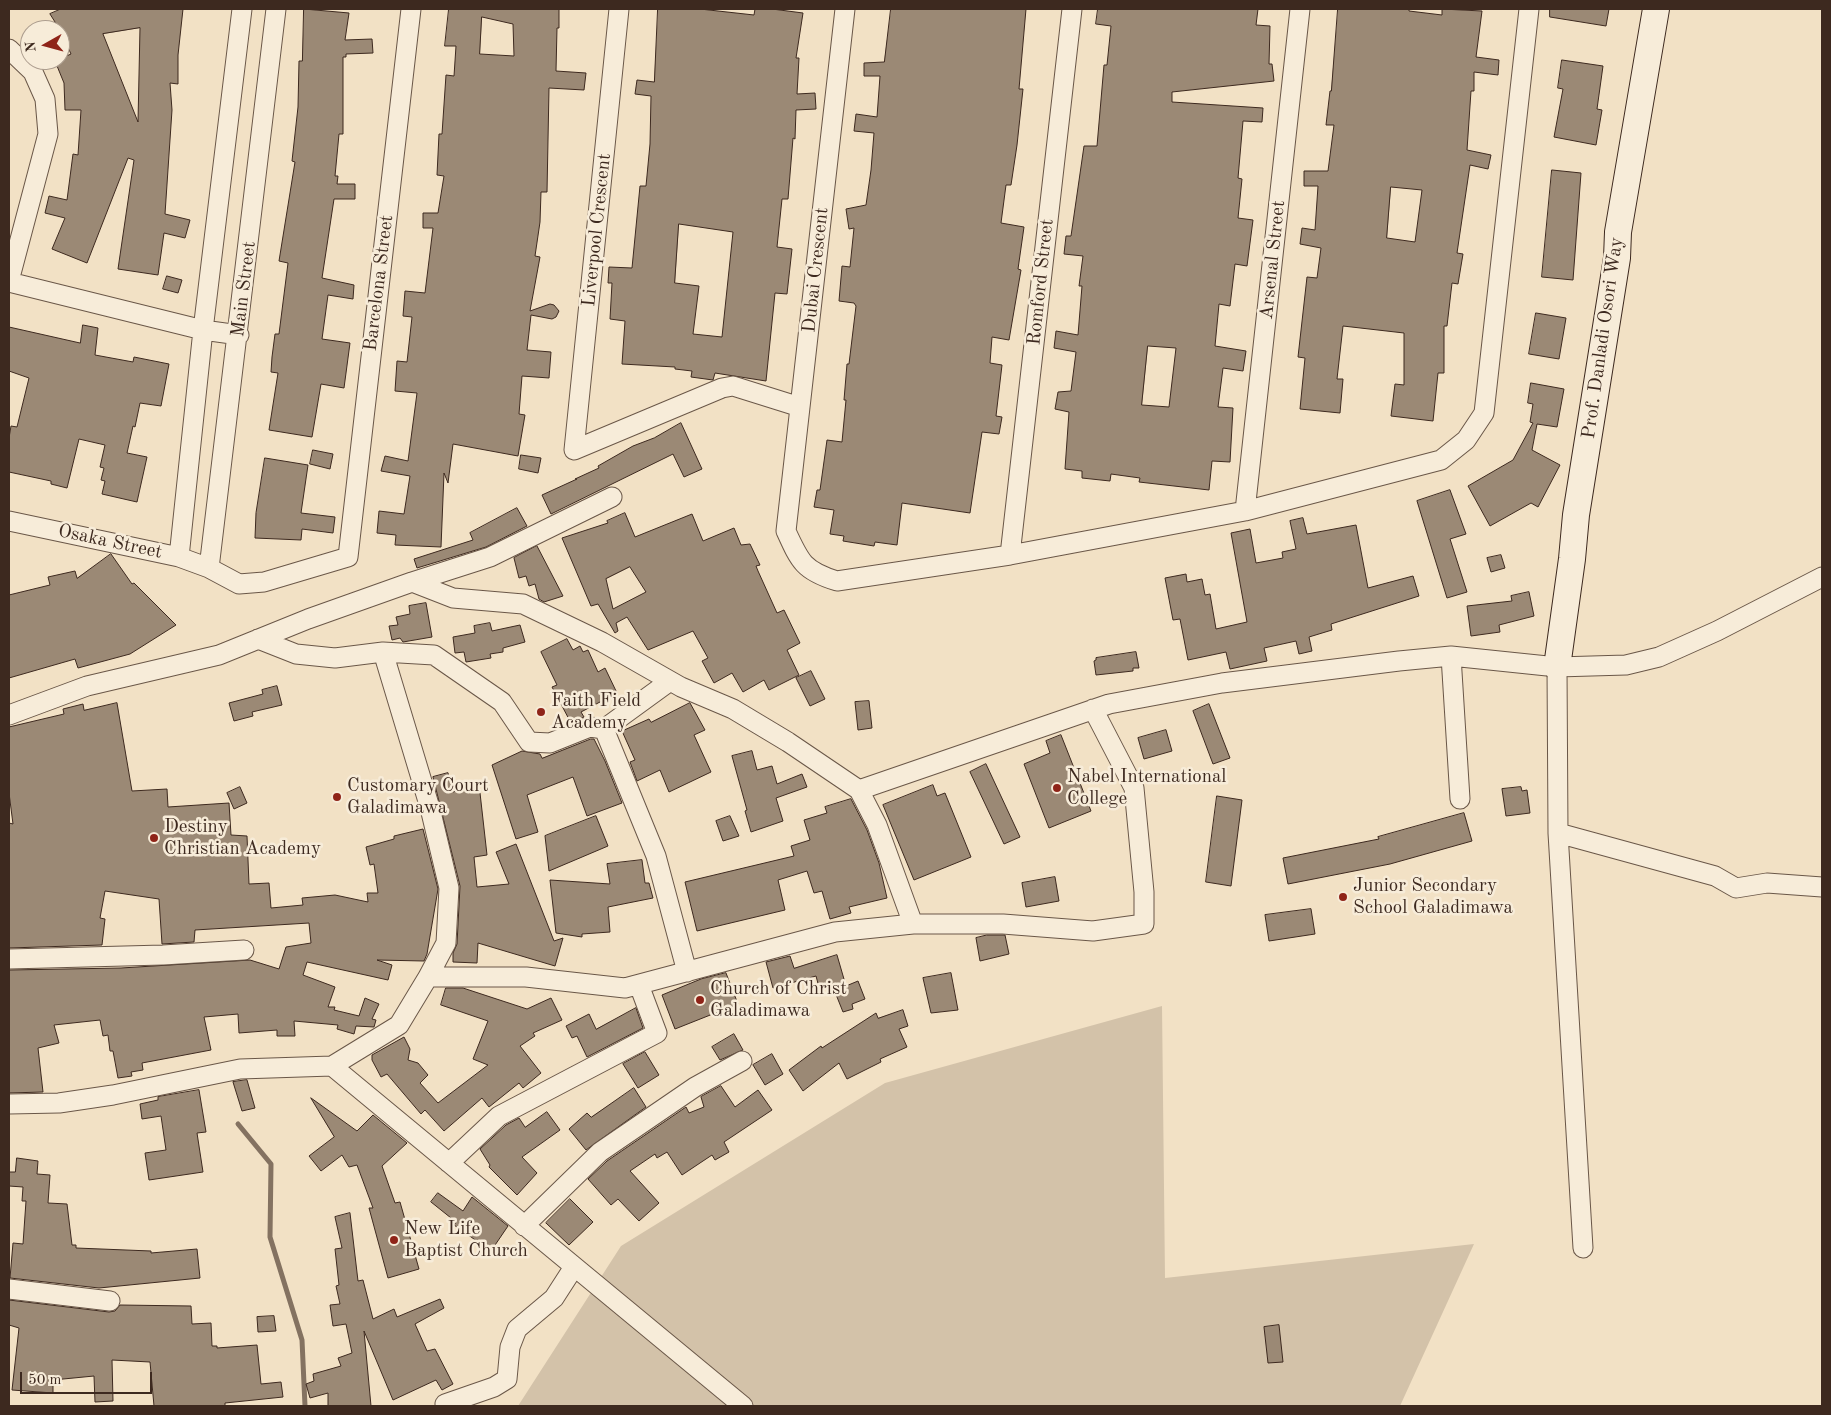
<!DOCTYPE html>
<html>
<head>
<meta charset="utf-8">
<style>
  body { margin:0 }
  #map { position:relative; width:1831px; height:1415px; overflow:hidden; background:#f2e1c5; font-family:"Old Standard TT",serif }
  canvas { display:block }
  .frame { position:absolute; inset:0; border:10px solid #3d291f; pointer-events:none }
  .north { position:absolute; left:20px; top:20px; width:50px; height:50px; box-sizing:border-box; background:#f7ecd9; border:1px solid #ad9e8f; border-radius:50%; rotate:263deg; font-size:14px; font-weight:700; line-height:20px; text-align:center; color:#3d291f }
  .north::after { content:''; display:block; margin:auto; width:18px; height:22px; background:#8f2418; clip-path:polygon(50% 0,100% 100%,50% 72%,0 100%) }
  .scale { position:absolute; left:20px; top:1372px; width:132px; height:22px; box-sizing:border-box; border:2px solid #3d291f; border-top:0; padding-left:6px; font-size:15px; line-height:18px; white-space:nowrap; color:#3d291f; -webkit-text-stroke:4px #f7ecd9; paint-order:stroke }
</style>
</head>
<body>
<div id="map">
<canvas width="1831" height="1415"></canvas>
<div class="frame"></div>
<div class="north">N</div>
<div class="scale">50 m</div>
</div>
<script>
const context = document.querySelector('canvas').getContext('2d');
context.lineJoin = 'round';
function fill(path, color) { context.fillStyle = color; context.fill(path, 'evenodd'); }
function trace(path, color, width, dash) { context.strokeStyle = color; context.lineWidth = width; context.lineCap = dash ? 'butt' : 'round'; context.setLineDash(dash || []); context.stroke(path); }
function write(font, color, halo, rows, align = 'center') {
  context.font = font + ' "Old Standard TT",serif'; context.lineWidth = 5; context.setLineDash([]); context.textBaseline = 'middle'; context.strokeStyle = halo; context.fillStyle = color; for (const [text, x, y, turn = 0] of rows) {
    context.save(); context.translate(x, y); context.rotate((+turn || 0) * Math.PI / 180); context.textAlign = isNaN(turn) ? turn : align; if (halo) context.strokeText(text, 0, 0); context.fillText(text, 0, 0); context.restore();
  }
}
fill(new Path2D(`
  M1162,1006L1165,1278L1474,1244L1400,1406H518L621,1246L885,1083Z`), '#d3c2a9');
trace(new Path2D(`
  M238,1124L271,1164L270,1237L302,1340L305,1406`), '#847261', 5);
const building = new Path2D(`
  M61,9H183L178,55V84L170,83L172,110L165,214L190,220L185,238L164,233L158,275L118,269L134,160L128,158L87,263L52,249L65,218L45,213L49,196L67,200L73,154L78,155L81,110H65L64,83L55,61L71,54L60,30L50,14ZM140,28L138,122L103,34Z
  M304,9L349,13L345,40L372,39L373,53L346,54V57H343V134H339L335,176H338L337,184H355V199H334L322,278L354,285L353,299L328,295L322,339L350,343L344,388L321,384L312,437L269,430L278,373L271,372L272,357L275,334H279L288,263L279,261L295,162L292,161L298,107L299,61H302Z
  M449,9H559V28H557L556,71L586,73L584,90L549,88L547,192H541L540,222L535,256L540,257L530,311L550,304L554,305L559,311L556,317L552,319L531,315L527,350L551,352L549,378L522,376L519,414L525,415L518,456L453,444L448,483L444,473L441,547L395,545L396,535L377,533L379,511L404,514L410,476L381,471L385,456L408,461L417,393L395,391L397,361L407,362L412,317L403,316L405,291L425,293L433,228H423V213H438L444,176L437,175L439,134H442L446,75L454,76L456,46H445ZM482,17L513,24L514,56L480,54Z
  M658,9H700L754,15L755,9H772L803,13L796,58H799L797,94L815,93L816,109L796,110L795,139L793,138L788,199H782L777,247L792,249L787,294L775,293L766,381L715,373L713,380L691,377L692,371L675,369V367L622,364L625,321L610,319L612,283H608L609,267L632,268L640,186H646L650,144L651,96L635,94L637,80L654,82ZM679,224L733,232L722,337L693,334L699,286L675,283Z
  M891,9H1026L1019,89H1023L1017,145L1011,185H1006L1001,223L1024,227L1018,269L1021,270L1009,340L992,337L990,363L1002,365L996,416L1002,417L999,434L982,432L970,513L902,503L897,545L875,542L874,546L843,541L844,536L830,534L834,510L814,507L817,490H820L827,440L842,442L846,400H844L847,364H849L856,306L854,303L839,301L842,266L850,267L854,228L849,229L846,209L866,205L871,170L874,133L854,131L856,114L877,117L880,76H864V63L884,62Z
  M1098,9H1258L1256,25L1270,26L1269,64H1272L1274,81L1172,92V102L1263,108L1262,122L1243,121L1238,178L1242,179L1238,218L1253,220L1247,266L1235,264L1230,306L1219,304L1215,346L1246,351L1243,371L1223,368L1218,407L1233,408L1230,462L1212,461L1209,490L1139,482L1140,478L1111,474L1110,481L1082,478V471L1065,469L1069,412L1055,409L1058,392L1071,391L1076,352L1054,348L1056,331L1078,335L1082,286H1079L1083,256L1064,254L1066,236H1071L1084,146H1097L1104,65H1107L1111,26L1096,24ZM1148,346L1176,348L1169,407L1142,405Z
  M1338,9H1409V11L1442,15V9L1482,11L1476,57L1499,60L1498,75L1474,72V91H1471L1467,150L1491,155L1488,169L1470,165L1457,253L1463,254L1458,284L1452,283L1447,326H1444V373H1438L1433,421L1391,416L1395,384L1404,385V333L1343,326L1337,379H1343L1340,413L1300,409L1305,358L1298,357L1307,277L1317,278L1321,248L1300,244L1302,228L1315,230L1318,186H1304V171H1328L1334,125H1326L1330,91H1331ZM1391,187L1422,190L1415,242L1387,238Z
  M1550,9H1609L1606,26L1550,17Z
  M1562,60L1603,66L1597,109L1602,110L1596,145L1554,137L1563,89L1558,88Z
  M1552,170L1581,173L1573,280L1542,277Z
  M167,276L182,280L178,293L163,289Z
  M1536,313L1566,318L1559,359L1529,354Z
  M83,325L98,328L95,355L133,362L134,357L169,364L161,406L140,403L135,427L133,426L127,453L147,457L137,502L102,494L105,481L101,480L104,468L100,467L105,445L79,439L67,488L51,484V481L9,472V438L11,426L17,427L29,378L9,371V327L80,343Z
  M1531,383L1564,389L1557,427L1537,424L1532,450L1560,465L1538,507L1531,503L1490,526L1468,486L1513,460L1533,423L1530,422L1533,404L1528,403Z
  M681,423L702,469L684,477L673,454L551,514L542,495L577,479H575L599,468L598,466L633,446L654,438Z
  M313,450L333,454L330,469L310,464Z
  M521,455L541,458L538,473L519,469Z
  M265,458L308,465L301,513L335,517L333,533L302,529L301,540L255,538L256,513Z
  M1450,490L1466,534L1450,539L1467,592L1447,598L1417,501Z
  M517,508L527,526L486,547L417,568L414,559L473,540L470,533Z
  M625,513L635,537L692,514L703,541L734,528L741,545L750,544L760,565L756,566L758,571L777,613L784,610L800,643L787,650L799,675L769,690L764,680L743,692L732,673L714,683L702,661L708,658L693,631L648,650L627,617L616,623L618,631L615,633L598,604L591,606L562,538L608,523L607,521ZM630,567L646,592L613,609L606,579Z
  M1303,518L1307,534L1356,525L1368,588L1413,576L1419,596L1331,624L1332,630L1309,637L1312,651L1299,654L1296,641L1264,648L1267,661L1230,669L1226,652L1188,660L1180,619L1173,620L1165,578L1186,574L1187,582L1202,579L1205,595L1210,594L1216,629L1247,622L1231,533L1250,529L1256,563L1283,558L1282,552L1296,549L1290,521Z
  M537,546L563,596L544,602L539,599L535,584L529,586L526,576L519,578L514,558Z
  M111,554L132,584L134,583L176,625L130,654L78,668L75,659L9,678V595L50,585L48,577L75,571L77,578Z
  M1501,555L1505,568L1491,572L1487,558Z
  M1529,592L1534,616L1499,625L1500,632L1471,636L1467,606L1512,601L1511,596Z
  M426,603L432,637L403,642L400,638L392,640L389,626L398,625L396,617L410,614L409,606Z
  M490,623L492,631L520,625L525,642L503,648V652L490,654L491,658L466,662L464,652L455,653L453,637L475,633L474,626Z
  M567,639L573,650L580,646L583,652L588,650L598,672L605,668L617,693L581,712L584,717L571,723L552,687L557,685L541,652Z
  M1136,652L1139,668H1133V671L1096,675L1094,661L1096,660V658Z
  M811,671L825,699L810,706L796,678Z
  M277,686L282,705L252,712L253,716L234,721L229,703L263,694L262,690Z
  M869,701L872,728L858,730L855,702Z
  M117,703L132,791L167,789L168,807L229,803L231,835L247,836L249,884L269,883L271,908L303,905L302,898L335,895L368,902L367,893H378L374,864L370,865L366,847L394,839V836L423,829L438,889L427,954L424,961L377,960L392,965L388,980L307,962L303,975L335,987L328,1007H335L334,1010L359,1016L365,998L379,1004L372,1019L376,1020L374,1027L356,1026L354,1034L337,1029L338,1025L294,1021L295,1036H277V1030L239,1033L238,1014L204,1017L211,1050L142,1063L143,1070L131,1072L132,1076L118,1078L113,1051H110L108,1035L103,1036L100,1020L54,1025L59,1043L38,1048L43,1092L9,1093V970L121,968L250,960L279,969L286,947L311,943L309,923L195,930L194,942L162,944L159,899L105,891L100,918L105,919L102,945L9,948V823L13,824L9,793V727L64,714L63,709L83,704L84,710Z
  M690,703L705,730L694,735L711,772L669,792L660,770L637,781L630,762L635,760L622,731L649,719L651,722Z
  M1209,704L1230,758L1213,764L1193,711Z
  M1166,730L1172,751L1144,759L1138,738Z
  M1061,735L1091,811L1049,828L1024,764L1050,753L1046,741Z
  M591,739H594L605,761L622,803L587,816L573,777L527,795L538,832L516,839L492,765L522,751L540,754L542,758Z
  M752,751L757,770L772,766L777,784L802,774L807,787L776,798L783,821L751,832L745,811L747,810L732,756Z
  M986,764L1020,837L1004,844L970,772Z
  M448,773L453,792L479,784L487,855L474,857L477,887L509,884L496,852L516,844L554,941L563,938L555,966L478,943L477,963L453,962V953L457,944L460,886L433,777Z
  M933,785L937,796L945,793L971,857L914,880L883,805Z
  M240,787L247,803L234,809L227,793Z
  M1521,787L1522,791L1527,790L1530,813L1506,816L1502,789Z
  M1217,796L1242,800L1231,886L1206,882Z
  M851,799L867,830L879,863L887,898L849,907L851,913L830,919L822,891L814,893L807,871L778,880L785,910L697,931L685,882L794,856L791,846L810,840L804,820L827,813L825,807Z
  M1464,813L1472,841L1390,864L1288,884L1283,858L1379,839L1378,837Z
  M596,816L608,846L549,871L545,836Z
  M730,816L739,836L723,841L716,821Z
  M642,860L645,883H649L653,898L608,907L610,932L582,934V937L556,933L550,880L610,884L607,864Z
  M1055,877L1059,901L1026,907L1022,883Z
  M1311,909L1315,934L1269,941L1265,915Z
  M987,935H1005L1009,954L980,961L976,938Z
  M837,955L846,986L858,981L865,999L852,1004L853,1009L843,1012L833,987L820,991L816,976L773,988L766,962L790,956L794,968Z
  M726,973L738,1004L675,1029L662,995L701,979Z
  M951,973L958,1010L931,1013L923,978Z
  M446,988H463L527,1009L551,998L562,1020L533,1033L535,1036L520,1046L541,1073L523,1088L519,1083L489,1107L482,1098L444,1131L425,1110L421,1114L387,1074L381,1077L372,1060V1055L404,1037L410,1049L408,1060L418,1063L428,1075L420,1083L438,1103L488,1065L473,1059L488,1021L441,1005Z
  M636,1008L643,1028L587,1057L577,1036L572,1038L566,1026L589,1014L596,1029Z
  M903,1010L908,1026L899,1029L907,1047L880,1059L881,1062L847,1079L839,1063L803,1091L789,1070L821,1046L822,1048L876,1013L878,1018Z
  M734,1034L743,1050L720,1060L712,1047Z
  M645,1052L659,1075L638,1088L623,1064Z
  M772,1054L783,1074L765,1085L753,1065Z
  M247,1080L255,1108L242,1111L233,1082Z
  M721,1086L735,1107L758,1090L772,1110L724,1142L729,1152L715,1160L712,1155L682,1175L667,1152L657,1158L655,1154L630,1171L659,1203L639,1221L618,1199L611,1205L588,1179L607,1161L686,1107L689,1113L704,1107L701,1097Z
  M634,1088L646,1107L586,1150L569,1129L587,1113L591,1117Z
  M199,1090L206,1132L197,1133L203,1172L149,1180L145,1153L166,1150L161,1116L142,1119L140,1104L158,1100V1097Z
  M311,1098L357,1131L373,1115L407,1143L382,1166L395,1203L400,1202L419,1269L388,1278L369,1208H373L357,1165L349,1167L342,1155L321,1171L309,1156L334,1137Z
  M547,1112L560,1130L522,1157L537,1173L517,1195L489,1167L490,1165L480,1149L506,1125L519,1118L525,1127Z
  M17,1158L38,1161L37,1174L50,1175L48,1203L67,1204L72,1245H76V1248L151,1251V1253L197,1249L200,1278L99,1288L10,1278L13,1243L23,1244L26,1201H22L23,1187L9,1186V1172H15Z
  M438,1193L463,1211L472,1197L508,1226L491,1251L454,1225L456,1222L431,1202Z
  M570,1199L593,1222L569,1245L546,1223Z
  M350,1213L358,1281L363,1280L373,1319L394,1309L397,1317L440,1299L444,1308L415,1324L427,1351L435,1349L453,1384L442,1390L436,1380L393,1400L364,1331L371,1406H328V1393L310,1398L306,1384L314,1381L313,1374L341,1366L338,1358L352,1353L346,1324L333,1326L330,1305L340,1304L336,1286L339,1285L335,1249L342,1248L335,1217Z
  M9,1300L109,1312L115,1311L120,1305L191,1306L192,1324L211,1323L212,1346H217V1348L257,1345L261,1384L281,1382L283,1397L225,1403V1406H154L150,1362L112,1360L113,1401L95,1402L94,1376L53,1380V1393L12,1390L19,1328L9,1325Z
  M274,1316L276,1331L258,1332L257,1317Z
  M1279,1325L1283,1362L1268,1363L1264,1327Z`);
fill(building, '#9b8975');
trace(building, '#3d291f', 1);
const street = new Path2D(`
  M619,9L574,450L722,388L733,386L800,407
  M845,9L786,531C800,562 804,571 837,581L1010,555L1245,511L1441,460L1466,440L1484,413L1529,9
  M9,49L33,72L45,99L48,134L9,281
  M9,282L203,330L239,335
  M1245,511L1300,9
  M9,521L179,557L209,568L239,584L264,582L348,557L411,9
  M1010,555L1072,9
  M179,557L203,330L242,9
  M209,568L276,9
  M412,582L453,598L523,604L602,642L681,687L733,709L788,742L859,790L877,825L913,924
  M258,639L296,654L335,658L383,652L430,808L449,888L446,943L428,977
  M383,652L434,655L502,702L529,742L550,743L590,727L604,729
  M1451,656L1460,799
  M1557,667L1558,833L1583,1248
  M670,681L604,729L656,856L687,972
  M9,715L87,686L219,655L308,619L412,582L490,557L612,497
  M859,790L1109,704L1222,683L1399,661L1451,656L1557,667L1626,665L1659,657L1717,631L1822,577
  M1558,833L1715,876L1736,888L1767,883L1822,887
  M9,959L163,955L244,950
  M332,1066L743,1406
  M9,1104L59,1103L113,1095L240,1069L332,1066L399,1025L428,977H526L625,988L835,932L913,924H1003L1093,931L1144,924V892L1134,788L1093,709
  M449,1163L499,1116L657,1033L639,985
  M524,1226L600,1152L695,1087L742,1061
  M9,1289L110,1301
  M445,1404L494,1387L507,1379L510,1347L517,1329L554,1298L574,1267`);
const secondary = new Path2D(`
  M1557,667L1572,559L1576,515L1617,258L1618,232L1656,9`);
trace(street, '#6a5748', 21);
trace(secondary, '#3d291f', 28);
trace(street, '#f7ecd9', 19);
trace(secondary, '#f7ecd9', 26);
for (const [x, y, r, color] of [
  [541,712,5,"#8f2418"],
  [1057,788,5,"#8f2418"],
  [337,797,5,"#8f2418"],
  [154,838,5,"#8f2418"],
  [1343,897,5,"#8f2418"],
  [700,1000,5,"#8f2418"],
  [394,1240,5,"#8f2418"]
]) { const dot = new Path2D(); dot.arc(x, y, r, 0, 2 * Math.PI); context.fillStyle = color; context.fill(dot); trace(dot, '#f7ecd9', 2); }
write('19px', '#3d291f', '#f7ecd9', [
  ["Liverpool Crescent",597,230,-84],
  ["Arsenal Street",1273,260,-84],
  ["Dubai Crescent",816,270,-84],
  ["Romford Street",1041,282,-84],
  ["Barcelona Street",379,283,-83],
  ["Main Street",244,289,-83],
  ["Prof. Danladi Osori Way",1603,338,-82],
  ["Osaka Street",110,542,12]
]);
write('19px', '#3d291f', '#f7ecd9', [
  ["Faith Field",551,701],
  ["Academy",551,723],
  ["Nabel International",1067,777],
  ["College",1067,799],
  ["Customary Court",347,786],
  ["Galadimawa",347,808],
  ["Destiny",164,827],
  ["Christian Academy",164,849],
  ["Junior Secondary",1353,886],
  ["School Galadimawa",1353,908],
  ["Church of Christ",710,989],
  ["Galadimawa",710,1011],
  ["New Life",404,1229],
  ["Baptist Church",404,1251]
], 'left');
</script>
</body>
</html>
